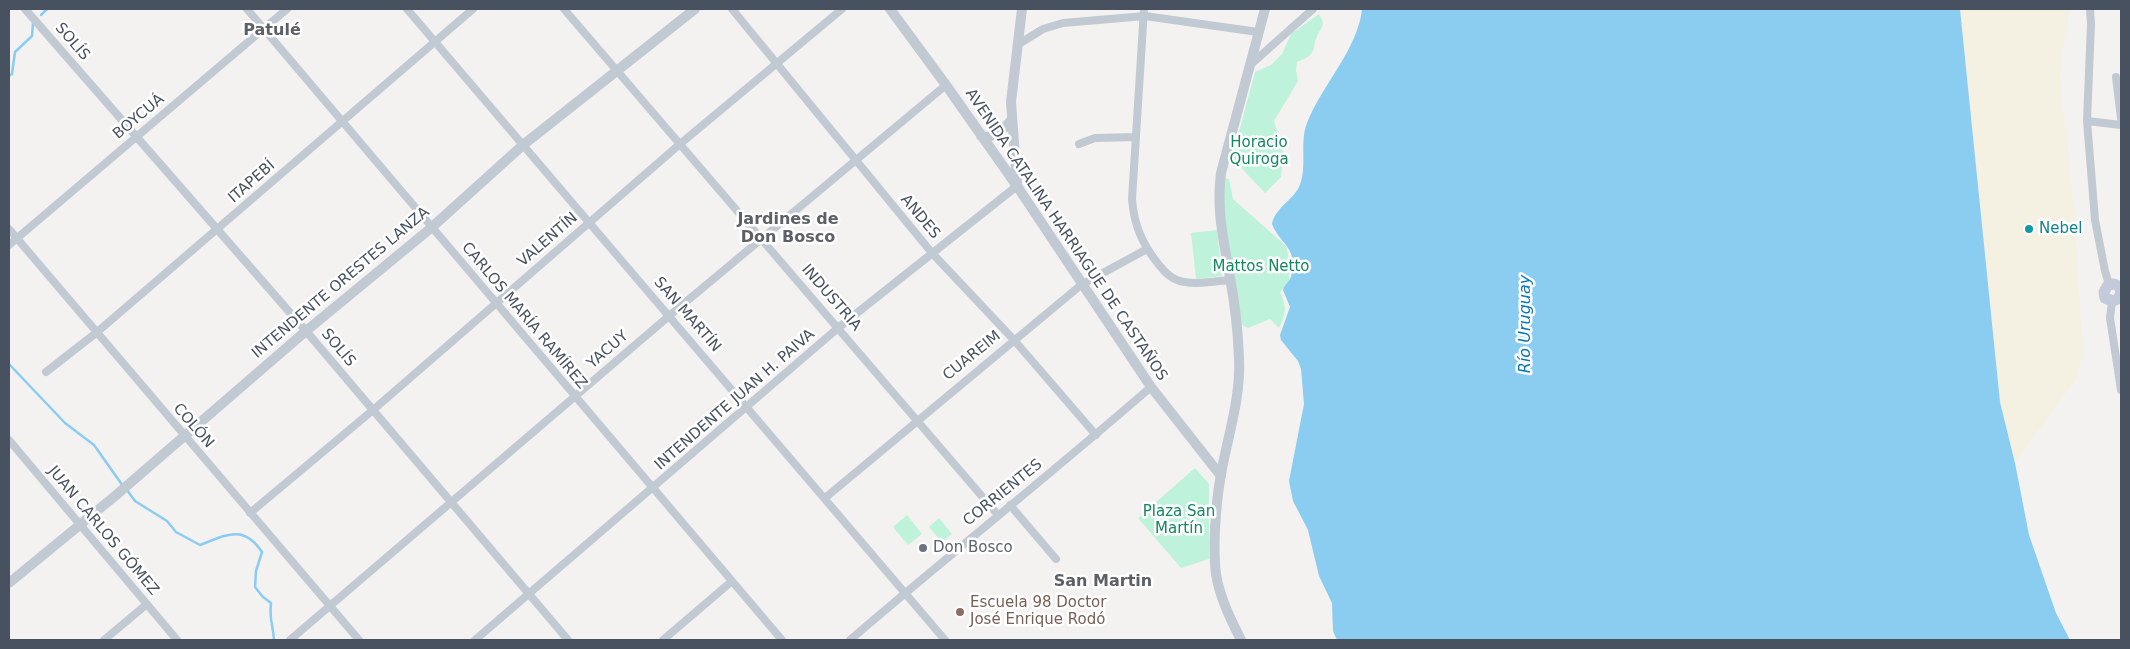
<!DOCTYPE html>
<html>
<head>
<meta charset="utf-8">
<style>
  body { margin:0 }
  #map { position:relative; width:2130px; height:649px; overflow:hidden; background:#f4f1f1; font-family:"DejaVu Sans",sans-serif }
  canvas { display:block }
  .frame { position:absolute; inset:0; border:10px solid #485160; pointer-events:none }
</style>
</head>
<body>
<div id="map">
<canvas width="2130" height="649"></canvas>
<div class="frame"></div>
</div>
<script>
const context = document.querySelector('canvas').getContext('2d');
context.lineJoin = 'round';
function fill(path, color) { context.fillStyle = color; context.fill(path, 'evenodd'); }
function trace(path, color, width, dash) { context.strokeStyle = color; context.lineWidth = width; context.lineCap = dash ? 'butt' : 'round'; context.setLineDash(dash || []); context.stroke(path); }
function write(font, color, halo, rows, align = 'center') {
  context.font = font + ' "DejaVu Sans",sans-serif'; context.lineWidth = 5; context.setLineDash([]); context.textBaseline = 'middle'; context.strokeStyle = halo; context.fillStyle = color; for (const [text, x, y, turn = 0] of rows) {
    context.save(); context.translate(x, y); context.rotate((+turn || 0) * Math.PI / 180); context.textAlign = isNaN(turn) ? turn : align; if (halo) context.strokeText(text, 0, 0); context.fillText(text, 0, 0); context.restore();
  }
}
fill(new Path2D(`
  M1319,14C1327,27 1320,27 1316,39C1314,44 1315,49 1311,54C1308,58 1301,60 1297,62L1296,70L1298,81L1274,121L1283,151L1281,177L1265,193L1232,158L1255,72L1271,65L1282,54L1291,34Z
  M1224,178L1229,179L1233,199L1286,246L1289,259V281L1280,292C1287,307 1286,314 1279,328L1270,319L1248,328L1240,324L1223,204Z
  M1217,230L1222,276L1196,279L1191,233Z
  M1195,468L1209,484V559L1181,568L1138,518Z
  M907,515L922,534L908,545L893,527Z
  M939,518L952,534L942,542L929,527Z`), '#bef2da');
fill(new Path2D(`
  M1960,9H2070L2061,62L2060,78L2074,206L2083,355L2076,379L2015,463L2000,402Z`), '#f5f1e2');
fill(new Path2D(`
  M1362,9H1960L2000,402L2015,463L2029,535L2056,613L2070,640H1337L1333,631L1332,603L1319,576L1308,530L1293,501L1289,481L1304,404L1301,369L1298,361L1281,340L1280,335L1290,307L1283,290C1284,285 1289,282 1291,277C1299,247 1280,245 1272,224C1275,208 1292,201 1299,187C1308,167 1299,143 1307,123C1322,85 1358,49 1362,9Z`), '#8acdf1');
trace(new Path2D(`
  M41,15L47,9
  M9,76L12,74L15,52L32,36L33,23
  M9,364L65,423L94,445L123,486
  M127,490L135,501L167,521L176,532L200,545C227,535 243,524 262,552L256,571L255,587L263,597L271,603C269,620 273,624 274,640`), '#8acdf1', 2.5);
trace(new Path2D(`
  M25,9L306,331L568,640
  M247,9L782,640
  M407,9L945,640
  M564,9L998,515
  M732,9L932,253L1014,340L1096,435
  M1144,9L1132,199C1134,225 1142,244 1159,265C1164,271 1169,277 1177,280C1192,286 1214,281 1231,280
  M2090,9L2091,24L2087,121L2095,220L2105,271L2109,284
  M1017,45L1043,29L1063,23L1145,16L1258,32
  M1249,66L1313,9
  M2116,77L2121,118
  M2087,121L2121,125
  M1079,144L1095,138L1136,137
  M9,229L359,640
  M9,245L287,9
  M2112,301L2110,318L2121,390
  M46,372L96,333L473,9
  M9,440L177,640
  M825,498L1081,285L1147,249
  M1010,505L1056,559
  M250,513L373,410L680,144L842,9
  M104,640L147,604
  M290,640L669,316L946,85
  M475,640L838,328L1017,186
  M663,640L732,581
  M850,640C949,555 1052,473 1151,387`), '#c1c9d3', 8);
trace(new Path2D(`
  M890,9L946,85L1017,186L1151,387L1221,476
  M981,136C994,140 1005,128 1012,119
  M1017,184L1011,102L1022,9
  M9,583L115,496L306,331L431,228L523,145L695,9
  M1241,640C1232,622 1223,604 1218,584C1211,557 1216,502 1221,474C1228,435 1241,398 1239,358C1238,332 1235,304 1230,278C1224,241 1216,211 1221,173L1265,9`), '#c1c9d3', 10);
trace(new Path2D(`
  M2121,292L2119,286L2114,284L2108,285L2104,292L2105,298L2113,301L2118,299L2121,293`), '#c3cbda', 11);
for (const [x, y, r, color] of [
  [2029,229,5,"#0f9aa8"],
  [923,548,5,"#6b7280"],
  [960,612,5,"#8d6e63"]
]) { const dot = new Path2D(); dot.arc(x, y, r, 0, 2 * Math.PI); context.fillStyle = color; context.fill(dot); trace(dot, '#fff', 2); }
write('15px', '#485160', '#fff', [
  ["SOLÍS",72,42,49],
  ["BOYCUÁ",139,117,-40],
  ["ITAPEBÍ",252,182,-41],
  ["ANDES",920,217,50],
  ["AVENIDA CATALINA HARRIAGUE DE CASTAÑOS",1066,235,56],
  ["VALENTÍN",548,240,-41],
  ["INTENDENTE ORESTES LANZA",341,283,-40],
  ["INDUSTRIA",831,298,49],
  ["SAN MARTÍN",687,315,49],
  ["CARLOS MARÍA RAMÍREZ",524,316,50],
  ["SOLÍS",338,348,50],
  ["YACUY",608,350,-41],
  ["CUAREIM",972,356,-39],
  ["INTENDENTE JUAN H. PAIVA",735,400,-41],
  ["COLÓN",193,426,49],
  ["CORRIENTES",1003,493,-39],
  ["JUAN CARLOS GÓMEZ",103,531,50]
]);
write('15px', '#13875d', '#fff', [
  ["Horacio",1259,143],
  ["Quiroga",1259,160],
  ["Mattos Netto",1261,267],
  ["Plaza San",1179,512],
  ["Martín",1179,529]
]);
write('15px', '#0d838f', '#fff', [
  ["Nebel",2039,229]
], 'left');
write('15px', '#5b616d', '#fff', [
  ["Don Bosco",933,548]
], 'left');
write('15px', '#785e54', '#fff', [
  ["Escuela 98 Doctor",970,603],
  ["José Enrique Rodó",970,620]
], 'left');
write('bold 16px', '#5d6067', '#fff', [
  ["Patulé",272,31],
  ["Jardines de",788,220],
  ["Don Bosco",788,238],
  ["San Martin",1103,582]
]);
write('italic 16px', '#0578b6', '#fff', [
  ["Río Uruguay",1526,324,-90]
]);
</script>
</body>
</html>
